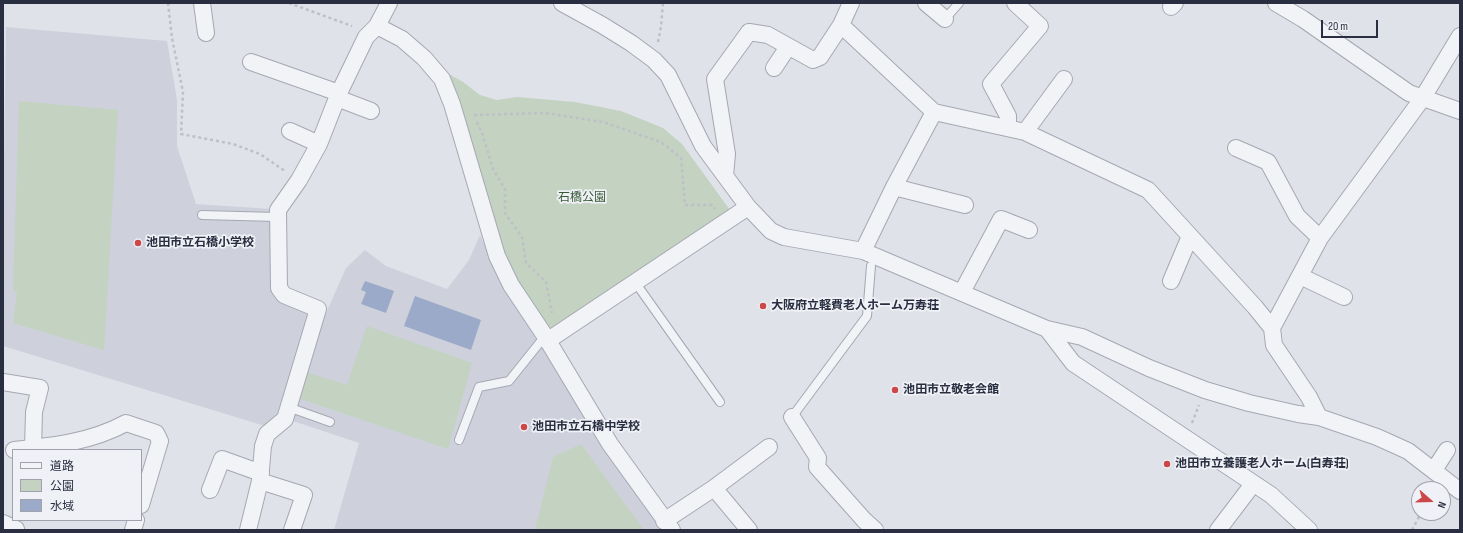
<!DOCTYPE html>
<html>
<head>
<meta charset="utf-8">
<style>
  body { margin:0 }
  #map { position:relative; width:1463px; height:533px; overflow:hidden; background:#e0e2e9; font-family:"Sofia Sans Condensed","Noto Sans JP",sans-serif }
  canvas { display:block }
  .frame { position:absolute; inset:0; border:4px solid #292e40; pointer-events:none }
  .legend { position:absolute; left:12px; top:449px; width:130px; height:72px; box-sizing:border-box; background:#eff1f6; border:1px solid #a0a3ad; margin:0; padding:5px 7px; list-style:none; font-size:12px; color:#292e40 }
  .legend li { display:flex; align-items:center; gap:8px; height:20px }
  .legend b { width:20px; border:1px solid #a0a3ad }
  .north { position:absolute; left:1411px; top:481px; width:40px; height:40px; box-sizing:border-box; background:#eff1f6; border:1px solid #a0a3ad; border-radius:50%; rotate:110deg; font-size:11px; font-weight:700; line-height:16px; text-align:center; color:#292e40 }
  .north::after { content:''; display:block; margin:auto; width:14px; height:18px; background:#cc4747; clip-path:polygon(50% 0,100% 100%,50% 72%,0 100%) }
  .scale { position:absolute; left:1321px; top:20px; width:57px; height:18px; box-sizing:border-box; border:2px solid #292e40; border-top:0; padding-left:5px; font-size:12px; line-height:14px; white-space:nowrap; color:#292e40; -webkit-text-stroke:3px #eff1f6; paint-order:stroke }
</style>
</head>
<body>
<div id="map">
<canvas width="1463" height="533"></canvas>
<div class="frame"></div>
<ul class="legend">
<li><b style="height:5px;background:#f2f3f7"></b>道路</li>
<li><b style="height:11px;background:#c3d2c1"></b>公園</li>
<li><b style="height:11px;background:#9baac8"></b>水域</li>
</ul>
<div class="north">N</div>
<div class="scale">20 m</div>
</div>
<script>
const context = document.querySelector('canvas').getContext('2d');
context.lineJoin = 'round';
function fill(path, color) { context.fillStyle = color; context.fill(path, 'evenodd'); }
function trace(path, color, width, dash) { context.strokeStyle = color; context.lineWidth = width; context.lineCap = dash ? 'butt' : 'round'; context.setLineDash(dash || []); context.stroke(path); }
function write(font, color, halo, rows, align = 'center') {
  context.font = font + ' "Sofia Sans Condensed","Noto Sans JP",sans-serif'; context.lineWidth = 3.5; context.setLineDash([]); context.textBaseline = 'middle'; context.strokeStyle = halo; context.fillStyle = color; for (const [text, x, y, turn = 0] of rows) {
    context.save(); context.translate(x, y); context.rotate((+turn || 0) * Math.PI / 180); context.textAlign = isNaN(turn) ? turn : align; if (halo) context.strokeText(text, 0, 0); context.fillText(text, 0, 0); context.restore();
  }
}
fill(new Path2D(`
  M6,27L167,41L177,100V146L196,204L272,209L273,293L305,311L308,315L323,320L346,268L365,250L386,266L447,289L469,260L480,235L493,265L534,335L596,435L663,530H334L359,443L290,420L304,329L275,421L265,426L3,346V220Z`), '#ced1db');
fill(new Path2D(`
  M447,73L463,82L480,95L497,100L517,97L575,102L621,111L663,128L682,144L730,210L553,328L544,327L501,253Z
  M19,101L118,110L104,350L13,323L17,292L13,290Z
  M367,326L472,363L448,449L298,398L306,372L347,385Z
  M581,444L644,530H535L553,457Z`), '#c3d2c1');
fill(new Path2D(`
  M365,281L394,291L386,313L361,304L366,292L361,290Z
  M415,296L481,320L471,350L404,326Z`), '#9baac8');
const lane = new Path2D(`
  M945,19L959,3
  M202,215L277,217
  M635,282L720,402
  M288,407L330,422
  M792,417L867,316L871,266
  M459,440L479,387L509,381L545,336`);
const street = new Path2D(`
  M202,3L206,33
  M562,3L602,25L631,43L654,60L668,75L703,146L748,207L771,231L784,237L863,251L1047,329L1082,337L1149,368L1205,390L1249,403L1298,414L1319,417L1377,437L1408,451L1460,491
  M851,3L841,25L934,112
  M926,3L945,19
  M1276,3L1303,19L1409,93L1460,111
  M1171,7L1175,3
  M377,26L402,39L424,58L442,79L452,104L497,256L511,285L545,336L610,444L672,530
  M251,62L339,93
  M774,68L788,47
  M337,98L371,111
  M1008,128V116L991,84L1040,26L1015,3
  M290,131L319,144
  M1025,132L1064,79
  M1236,148L1268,162L1297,216L1320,238
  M725,176L727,154L715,79L749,32L768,35L813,60L820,57L841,25
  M894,187L965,205
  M863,251L894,187L934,112L1025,132L1148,190L1255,307L1272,328L1274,345L1309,397L1319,417
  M1300,276L1344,297
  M1171,281L1190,236
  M962,292L1001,219L1029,230
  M1272,328L1320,238L1422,99L1460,36
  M1047,329L1073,363L1271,495L1309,530
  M547,341L748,207
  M3,382L40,388L34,412L33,448
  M792,417L818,458L817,467L864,520L875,530
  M14,450C53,446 91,442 126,423L156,433L160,441L141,505
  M1434,470L1447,450
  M260,481L304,495L292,530
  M714,488L749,530
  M210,490L222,459L261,473
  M664,521L714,488L769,447
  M3,523L16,529
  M133,530L136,520
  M248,530L260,481L263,446L267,434L285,419L318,309L284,295L279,288L278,210L299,180L319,144L339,93L366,37L377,26L389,3
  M1218,530L1253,484`);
trace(lane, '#a5a8b3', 10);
trace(street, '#a5a8b3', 18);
trace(new Path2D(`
  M168,3L172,38L183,92L181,134L233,144L260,154L285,171
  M289,3L352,26
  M658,42L661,27L663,3
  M474,115L545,113L603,122L661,142L681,158L685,205H712L715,209
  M477,122L482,133L493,169L505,189V213L522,237L526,263L546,282L552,313
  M1192,423L1199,405
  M1412,530L1421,513`), '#bec0c7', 2.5, [3, 3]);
trace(lane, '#f2f3f7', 8);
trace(street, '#f2f3f7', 16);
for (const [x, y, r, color] of [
  [138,243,4,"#cc4747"],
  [763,306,4,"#cc4747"],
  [895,390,4,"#cc4747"],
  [524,427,4,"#cc4747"],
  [1167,464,4,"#cc4747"]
]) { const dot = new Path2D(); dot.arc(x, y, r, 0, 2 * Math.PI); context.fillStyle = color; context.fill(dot); trace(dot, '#eff1f6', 1.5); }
write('12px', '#385b36', '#eff1f6', [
  ["石橋公園",582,198]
]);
write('bold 12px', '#292e40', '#eff1f6', [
  ["池田市立石橋小学校",146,243],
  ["大阪府立軽費老人ホーム万寿荘",771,306],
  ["池田市立敬老会館",903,390],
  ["池田市立石橋中学校",532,427],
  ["池田市立養護老人ホーム(白寿荘)",1175,464]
], 'left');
</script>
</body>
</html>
